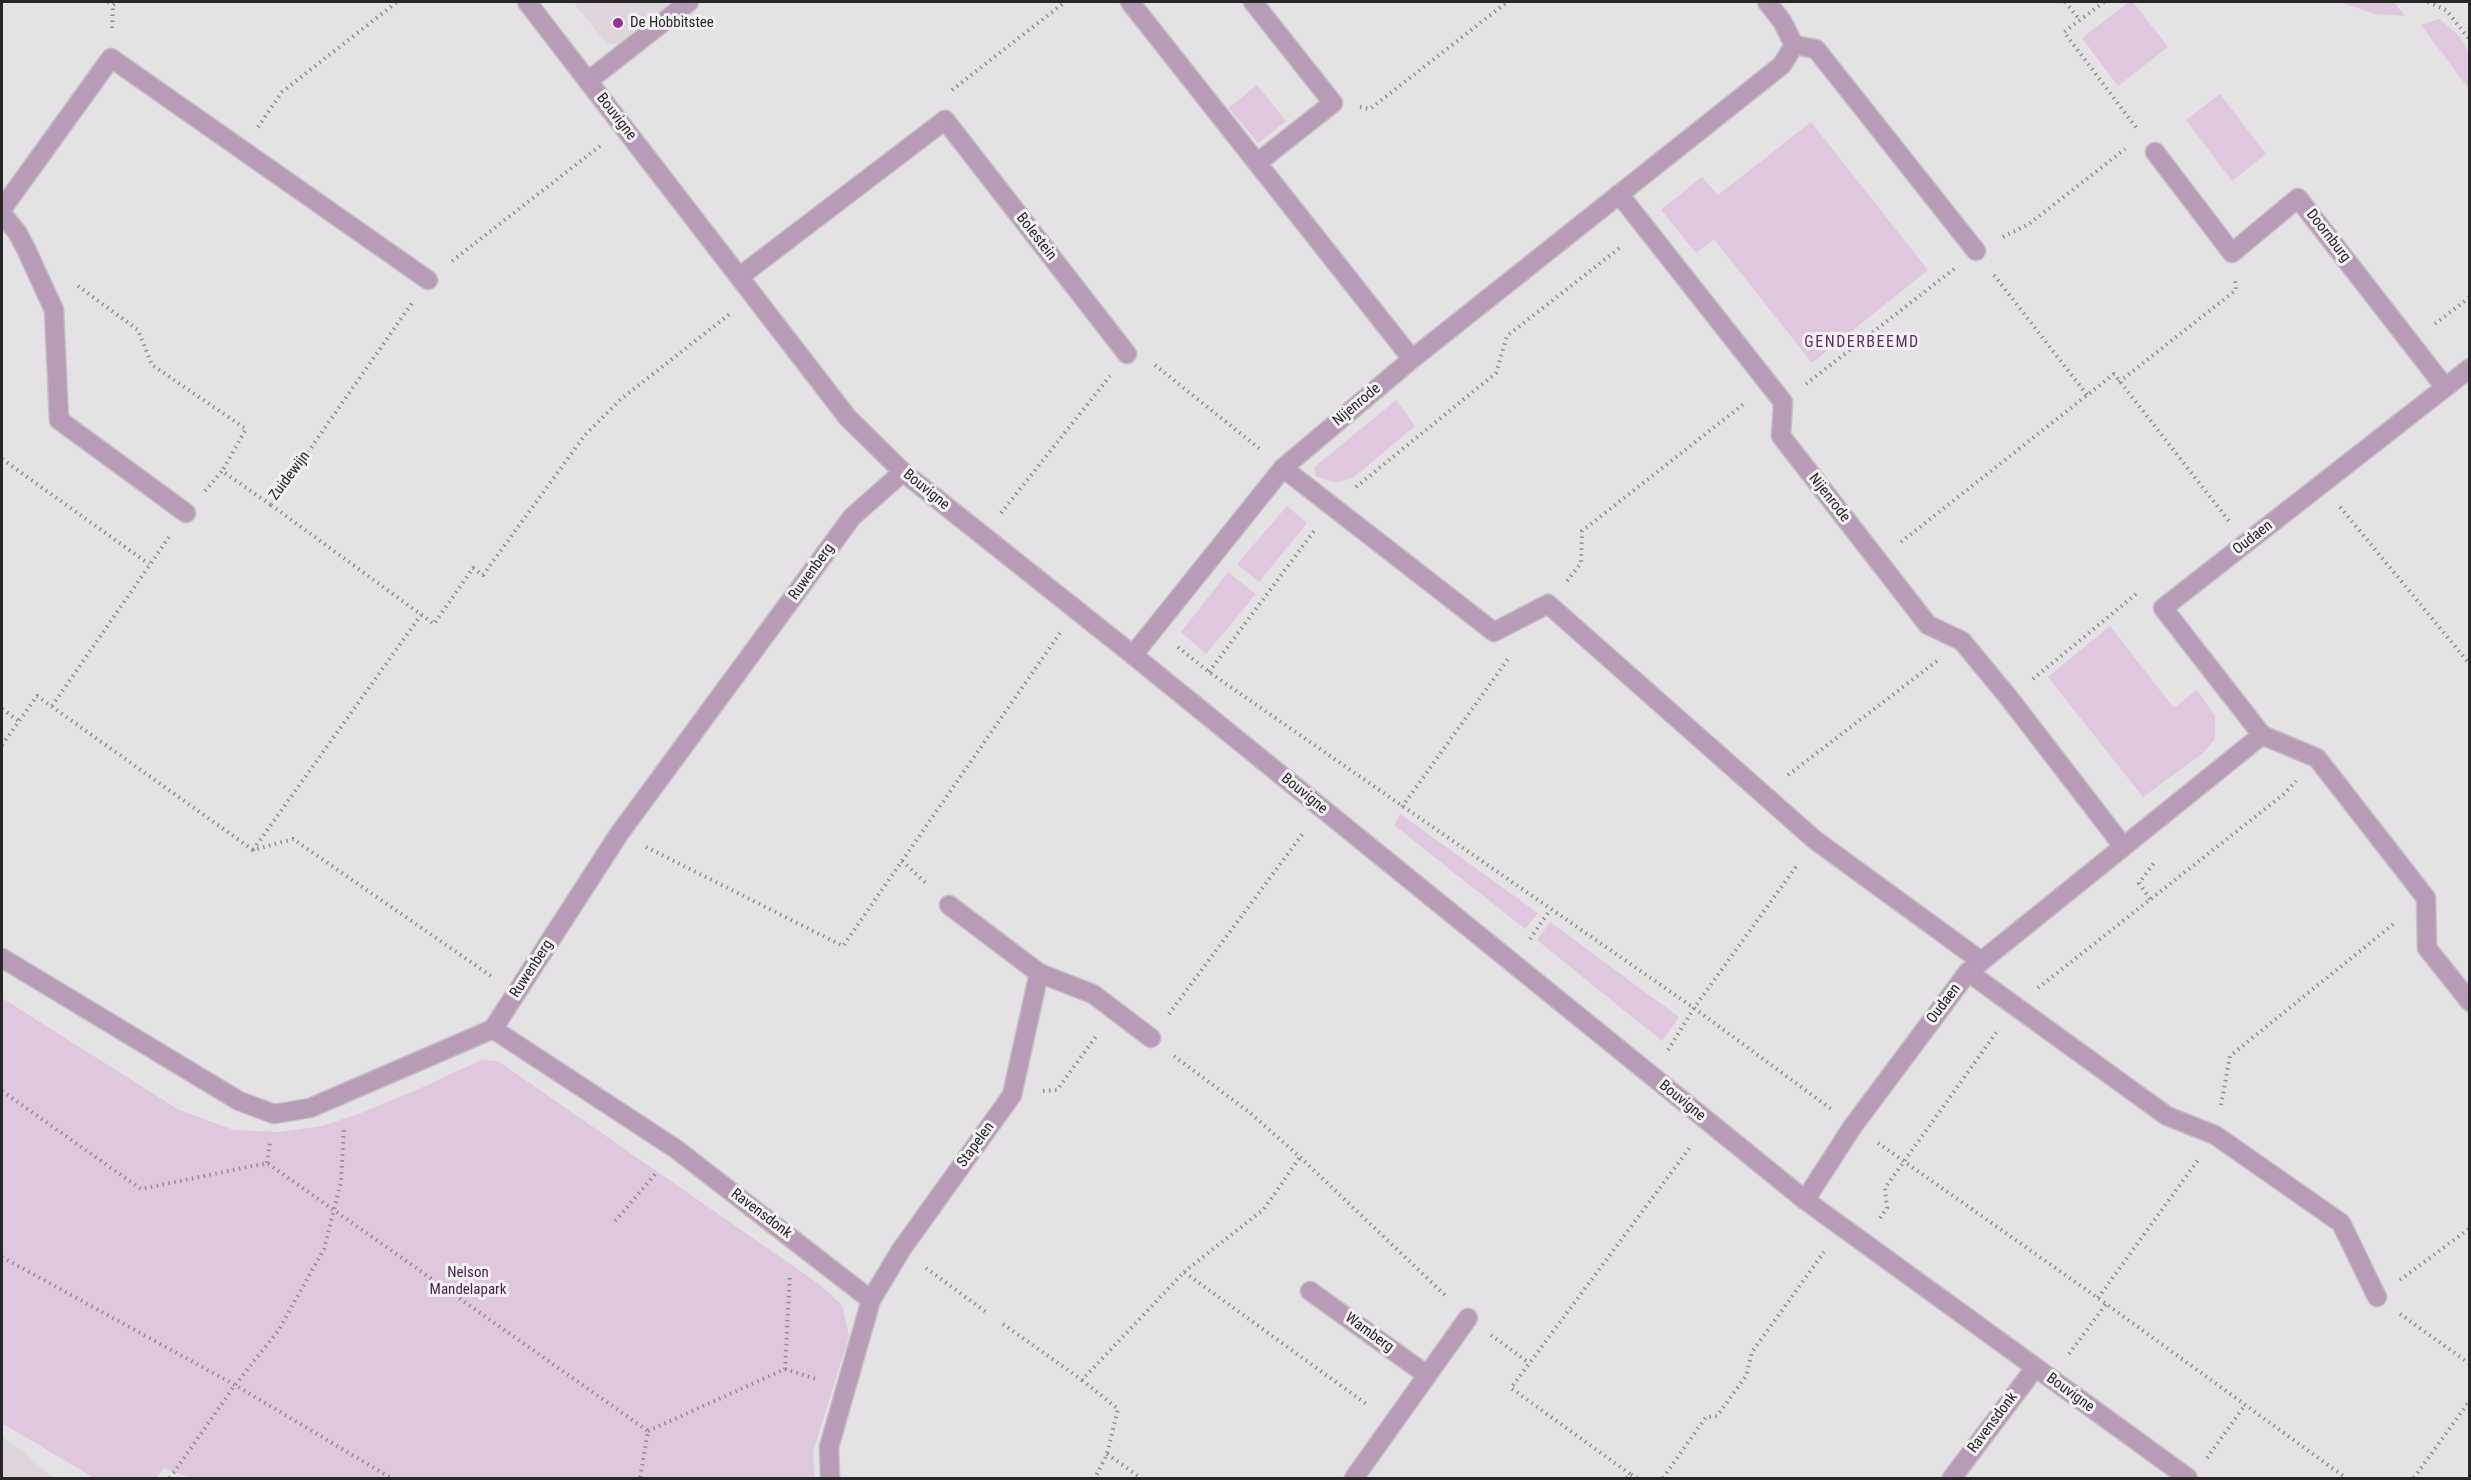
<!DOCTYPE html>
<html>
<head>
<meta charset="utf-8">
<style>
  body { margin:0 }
  #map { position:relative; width:2471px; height:1480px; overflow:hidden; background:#e5e2e5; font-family:"Roboto Condensed",sans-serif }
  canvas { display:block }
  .frame { position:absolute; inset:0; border:3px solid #282728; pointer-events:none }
</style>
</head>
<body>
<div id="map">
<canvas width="2471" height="1480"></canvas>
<div class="frame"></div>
</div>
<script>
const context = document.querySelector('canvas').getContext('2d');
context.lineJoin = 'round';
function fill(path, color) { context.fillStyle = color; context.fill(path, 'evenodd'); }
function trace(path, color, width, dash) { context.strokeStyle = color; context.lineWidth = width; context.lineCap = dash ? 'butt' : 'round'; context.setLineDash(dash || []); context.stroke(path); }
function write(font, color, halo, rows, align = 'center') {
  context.font = font + ' "Roboto Condensed",sans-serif'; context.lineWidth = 6; context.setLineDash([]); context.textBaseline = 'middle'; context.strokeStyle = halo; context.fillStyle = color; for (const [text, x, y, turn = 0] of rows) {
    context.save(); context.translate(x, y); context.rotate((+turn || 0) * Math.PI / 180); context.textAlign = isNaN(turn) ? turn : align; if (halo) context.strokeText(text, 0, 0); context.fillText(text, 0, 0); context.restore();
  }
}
fill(new Path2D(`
  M573,2H672L618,44H607Z
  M2,1437L23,1451L52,1478H2Z`), '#ded5dd');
fill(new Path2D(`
  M2129,2H2133L2168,47L2118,86L2082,38Z
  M2340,2H2394L2405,16L2375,14Z
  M2439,19C2471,43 2470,48 2469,89L2421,25Z
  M1257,85L1286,121L1258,143L1229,108Z
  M2220,94L2266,154L2232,181L2186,120Z
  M1811,122L1928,270L1812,363L1714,239L1696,253L1661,210L1702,177L1718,195Z
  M1396,400L1415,426L1354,477L1336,483L1315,476V467L1322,461Z
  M1287,506L1307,523L1259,582L1237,564Z
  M1228,572L1256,594L1206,654L1181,632Z
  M2110,626L2174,708L2197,690L2215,716V739L2202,754L2143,797L2048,677Z
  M1400,814L1538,913L1525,929L1394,825Z
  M1550,922L1679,1017L1662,1041L1537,940Z
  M2,998L179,1110L234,1130L278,1132L322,1126L361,1113L421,1088L481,1060L498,1061L819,1284L842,1305L849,1336L813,1452L815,1478H191L164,1468L156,1478H94L2,1423Z`), '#dfc7de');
const service = new Path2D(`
  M945,120L1127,354
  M2,209L111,58L428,280
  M1283,468L1494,632L1548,604L1815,840L1981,961
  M1968,972L2167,1116L2215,1135L2341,1223L2377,1297`);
const pedestrian = new Path2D(`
  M588,81L689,2`);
const minor = new Path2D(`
  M1130,2L1412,359
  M1253,2L1333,103L1257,163
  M1767,2L1782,21L1794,45
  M1794,45L1816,49L1976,251
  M2155,152L2232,253L2298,198L2444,386
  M1619,194L1783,402L1781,436L1928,625L1962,641L2009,698L2123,846
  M2,214L17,232L26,249L54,310L59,420L186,513
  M739,277L945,120
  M1133,655L1283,468L1412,359L1782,65L1794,45
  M2262,735L2317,758L2426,898L2427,948L2470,1002
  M2,958L239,1101L274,1114L310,1108L493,1029L619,834L852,517L903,472
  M1039,973L1093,994L1151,1038
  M493,1029L676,1149L871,1300
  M1805,1200L1853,1126L1968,972L2262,735L2163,608L2470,368
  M1310,1291L1427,1375
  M830,1478L829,1447L871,1300L901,1250L1012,1095L1039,973L949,905
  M1354,1478L1468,1318
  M1952,1478L2035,1368`);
const tertiary = new Path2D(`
  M527,2L848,418L903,472L1133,655L1805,1200L2188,1478`);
trace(service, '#c3c0c3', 21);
trace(pedestrian, '#c3c0c3', 21);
trace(minor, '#c3c0c3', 21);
trace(tertiary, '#c3c0c3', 21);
trace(new Path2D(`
  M108,2L113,5L117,2
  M2065,2L2080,20
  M2104,2L2064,32L2138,130
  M2428,2L2446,10L2470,40
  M112,28L113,5
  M952,90L1065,2
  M1360,107L1370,109L1507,2
  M258,127L282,92L397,2
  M2003,237L2029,224L2125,149
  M452,261L600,146
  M1994,275L2087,395
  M78,286L138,330L152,365L246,429L222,471
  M2435,324L2470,297
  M1155,365L1261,450
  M2119,382L2236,290L2235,280
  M1806,384L1954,269
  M2,459L149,564
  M1356,487L1496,373L1507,336L1622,246
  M205,491L222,471L271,505L412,303
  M271,505L434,624L473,568L483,575L585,435L621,399L731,313
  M2340,507L2468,662L2470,661
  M1001,513L1110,376
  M1901,542L2114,374L2229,521
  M1567,581L1581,563L1582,531L1745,403
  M1178,647L1209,672L1694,1008L1831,1109
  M1209,672L1314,531
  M2033,679L2136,594
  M52,706L169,537
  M2,709L19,721
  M2,745L37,696L253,850L293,839L491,976
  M1788,775L1937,661
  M1402,807L1508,659
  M646,847L843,946L1060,633
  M253,850L421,615
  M902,861L928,885
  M2150,899L2139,883L2154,863
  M1530,939L1550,910
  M2038,988L2284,794L2296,781
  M1169,1014L1304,832
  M1668,1050L1694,1008L1798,864
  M1174,1056L1249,1112L1300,1157L1447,1297
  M2,1091L141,1189L267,1163L648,1431L640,1478
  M1043,1091L1057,1090L1097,1035
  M2221,1105L2230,1056L2396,922
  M1878,1143L2098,1298L2346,1478
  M267,1163L270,1143
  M1880,1218L1887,1208L1885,1188L1998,1030
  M615,1221L657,1172
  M2,1257L235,1385L391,1478
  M926,1268L986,1312
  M1184,1272L1264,1209L1300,1157
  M2400,1280L2470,1228
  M2098,1298L2198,1160
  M2400,1314L2470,1364
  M1003,1324L1082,1380L1184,1272L1369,1406
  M1491,1335L1529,1363
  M2069,1354L2106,1304
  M785,1369L819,1380
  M1082,1380L1118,1409L1107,1454L1095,1478
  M648,1431L785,1369L790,1274
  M1107,1454L1141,1478
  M2207,1458L2245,1405
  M1630,1474L1511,1388L1691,1146
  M170,1478L235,1385L278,1331L324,1249L341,1182L344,1127
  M1627,1478L1630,1474L1637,1478
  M1663,1478L1706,1417L1717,1416L1746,1376L1752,1352L1824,1252
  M2414,1478L2470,1400`), '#908e90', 4, [1.5, 4.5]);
trace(service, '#b89bb6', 18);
trace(pedestrian, '#b89bb6', 18);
trace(minor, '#b89bb6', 18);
trace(tertiary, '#b89bb6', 18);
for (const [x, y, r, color] of [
  [618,23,6,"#963197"]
]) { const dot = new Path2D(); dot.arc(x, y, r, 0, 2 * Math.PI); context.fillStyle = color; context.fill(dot); trace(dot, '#f2f0f2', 2); }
write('15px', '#282728', '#f2f0f2', [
  ["De Hobbitstee",630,23]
], 'left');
write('15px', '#282728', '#f2f0f2', [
  ["Bouvigne",616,117,52],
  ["Doornburg",2328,236,52],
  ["Bolestein",1036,237,52],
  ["Nijenrode",1357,405,-40],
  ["Zuidewijn",290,476,-53],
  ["Bouvigne",926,490,39],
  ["Nijenrode",1829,498,52],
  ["Oudaen",2253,538,-38],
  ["Ruwenberg",812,572,-54],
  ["Bouvigne",1304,794,39],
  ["Ruwenberg",532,969,-57],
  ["Oudaen",1944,1004,-53],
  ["Bouvigne",1682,1101,39],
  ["Stapelen",976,1145,-54],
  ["Ravensdonk",761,1214,37],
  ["Wamberg",1369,1333,36],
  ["Bouvigne",2070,1393,36],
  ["Ravensdonk",1993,1423,-53]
]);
write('15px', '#471f47', '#f2f0f2', [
  ["Nelson",468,1273],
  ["Mandelapark",468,1290]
]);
context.letterSpacing = '1.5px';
write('16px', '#602f60', '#f2f0f2', [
  ["GENDERBEEMD",1862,343]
]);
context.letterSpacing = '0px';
</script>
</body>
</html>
